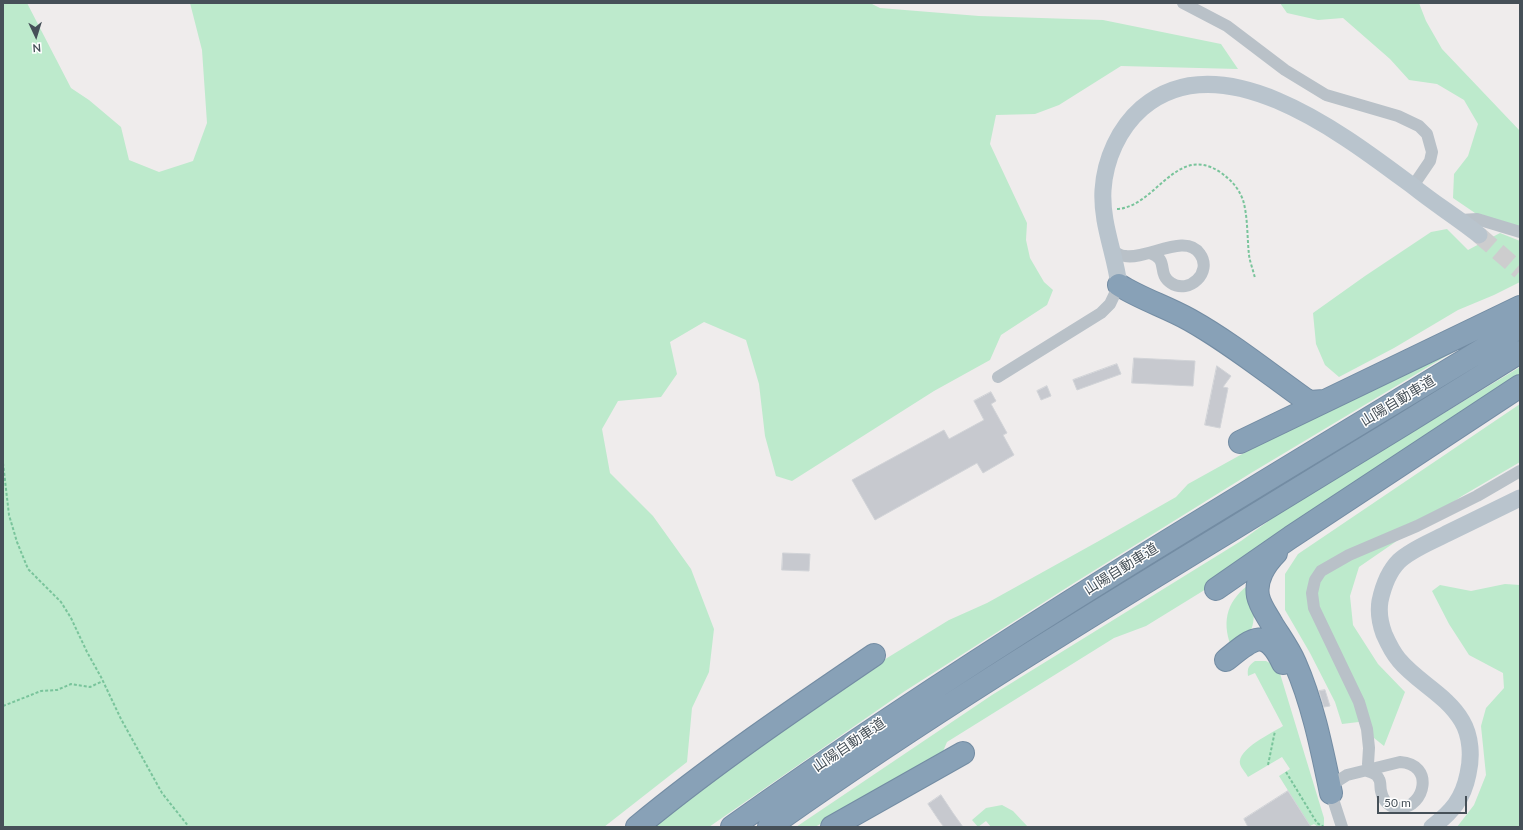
<!DOCTYPE html>
<html>
<head>
<meta charset="utf-8">
<style>
  body { margin:0 }
  #map { position:relative; width:1523px; height:830px; overflow:hidden; background:#efecec; font-family:Lato,sans-serif }
  canvas { display:block }
  .frame { position:absolute; inset:0; border:4px solid #465058; pointer-events:none }
  .north { position:absolute; left:16px; top:16px; width:40px; height:40px; -webkit-text-stroke:3px #fff; paint-order:stroke; rotate:176deg; font-size:11px; font-weight:700; line-height:16px; text-align:center; color:#465058 }
  .north::after { content:''; display:block; margin:auto; width:14px; height:18px; background:#465058; clip-path:polygon(50% 0,100% 100%,50% 72%,0 100%) }
  .scale { position:absolute; left:1377px; top:796px; width:90px; height:18px; box-sizing:border-box; border:2px solid #465058; border-top:0; padding-left:5px; font-size:12px; line-height:14px; white-space:nowrap; color:#465058; -webkit-text-stroke:3px #fff; paint-order:stroke }
</style>
</head>
<body>
<div id="map">
<canvas width="1523" height="830"></canvas>
<div class="frame"></div>
<div class="north">N</div>
<div class="scale">50 m</div>
</div>
<script>
const context = document.querySelector('canvas').getContext('2d');
context.lineJoin = 'round';
function fill(path, color) { context.fillStyle = color; context.fill(path, 'evenodd'); }
function trace(path, color, width, dash) { context.strokeStyle = color; context.lineWidth = width; context.lineCap = dash ? 'butt' : 'round'; context.setLineDash(dash || []); context.stroke(path); }
function write(font, color, halo, rows, align = 'center') {
  context.font = font + ' Lato,"Noto Sans JP",sans-serif'; context.lineWidth = 3; context.setLineDash([]); context.textBaseline = 'middle'; context.strokeStyle = halo; context.fillStyle = color; for (const [text, x, y, turn = 0] of rows) {
    context.save(); context.translate(x, y); context.rotate((+turn || 0) * Math.PI / 180); context.textAlign = isNaN(turn) ? turn : align; if (halo) context.strokeText(text, 0, 0); context.fillText(text, 0, 0); context.restore();
  }
}
fill(new Path2D(`
  M3,3H27L71,88L89,100L121,127L129,160L159,172L193,161L207,123L202,50L190,3H870L880,8L979,16L1103,20L1221,44L1238,69L1121,66L1059,105L1035,114L996,115L990,144L1027,223L1026,240L1030,258L1044,282L1053,290L1047,305L1001,335L990,360L934,391L792,481L776,476L765,436L759,384L746,340L704,322L670,342L677,374L661,397L618,401L602,429L610,473L653,516L691,569L714,629L709,672L692,708L687,762L604,827H3Z
  M1280,3H1419L1426,21L1442,49L1520,131V227L1475,213L1453,198L1454,174L1468,156L1478,124L1464,100L1437,84L1409,80L1390,59L1343,18L1318,20L1287,13Z
  M1447,229L1468,250L1500,233L1520,241V282L1494,295L1458,310L1394,348L1339,377L1325,365L1316,344L1313,313L1365,276L1431,232Z
  M1503,322L1251,473L1074,583L905,691L709,827H646L727,766L887,658L949,620L987,603L1097,542L1176,497L1188,484L1345,397Z
  M1520,367V379L1211,586L1146,626L1114,638L947,742L941,756L815,827H796L992,695L1241,541L1285,509Z
  M1520,404V462L1462,496L1359,567L1350,596L1353,625L1378,664L1405,692L1384,746L1374,738L1367,721L1342,724L1335,702L1310,653L1285,610V574L1298,554Z
  M1251,583C1252,596 1258,622 1249,633C1245,638 1236,642 1231,646C1221,620 1228,599 1251,583Z
  M1505,584L1520,585V827H1457L1474,805L1486,775L1481,726L1486,708L1504,688L1503,673L1469,655L1449,624L1432,591L1440,585L1471,591Z
  M1255,661H1266L1278,667L1324,818V827H1318L1314,824L1310,826L1279,776L1290,769L1282,757L1248,777C1246,773 1241,768 1240,764C1237,749 1272,733 1283,726L1255,673L1248,676C1247,668 1249,665 1255,661Z
  M1002,805L1013,811L1028,827H991L986,821L978,827L972,820L986,808Z`), '#bdeacc');
const building = new Path2D(`
  M1134,358L1195,361L1193,386L1132,383Z
  M1117,364L1121,374L1077,390L1073,380Z
  M1217,366L1231,376L1223,387L1228,388L1220,428L1205,425Z
  M1047,386L1051,396L1041,400L1037,391Z
  M991,392L996,401L991,404L1007,433L1003,435L1014,455L983,473L977,463L875,520L852,480L944,430L949,439L984,420L974,401Z
  M783,553L810,554L809,571L782,570Z
  M1325,690L1330,706L1324,707L1319,691Z
  M1288,791L1311,827H1248L1244,819Z
  M941,795L953,813L963,827H944L940,822L928,804Z`);
fill(building, '#c7c9cf');
trace(building, '#d1d3d7', 1);
trace(new Path2D(`
  M1479,235L1520,271`), '#cdcdce', 17, [17, 8]);
const highway = new Path2D(`
  M1119,285C1141,299 1167,307 1190,320C1231,343 1268,373 1306,400L1310,402L1324,401
  M1240,442L1520,307
  M1276,553C1265,564 1255,580 1258,596C1260,606 1267,615 1272,624C1280,637 1289,649 1295,663C1313,704 1322,750 1331,793
  M1216,589L1291,537L1520,386
  M1226,660C1251,640 1265,625 1283,663
  M637,827C712,765 793,710 874,655
  M732,827C985,646 1254,488 1520,327
  M769,827C918,721 1075,625 1231,530C1328,471 1424,412 1520,352
  M832,827L963,753`);
trace(highway, '#738ca3', 24);
trace(new Path2D(`
  M1117,209C1156,207 1176,143 1220,172C1231,180 1238,187 1243,200C1248,217 1247,237 1249,255C1250,262 1253,270 1255,278
  M3,463L9,515L17,542L28,569L61,602L71,618L87,652L101,677L121,719L162,793L189,827
  M3,706L41,691L57,690L71,684L90,687L103,681
  M1268,765L1275,731
  M1286,772L1317,823L1324,827`), '#79c49b', 2, [3, 2]);
trace(new Path2D(`
  M1183,3L1227,26L1285,70L1326,95L1398,116L1419,126L1427,134L1432,152L1430,161L1413,186
  M1461,220L1477,219L1520,232
  M1112,250C1116,253 1120,256 1125,256C1147,260 1186,232 1200,254C1213,272 1189,295 1171,283C1156,273 1170,260 1150,253
  M998,377L1101,313L1110,304L1119,285
  M1368,764L1369,748L1367,729L1359,702L1314,608L1312,593L1315,580L1321,571L1349,555L1417,526L1477,496L1520,471
  M1342,827L1331,793L1336,782L1347,775L1400,762C1435,764 1425,807 1400,808C1390,808 1383,801 1381,791C1380,787 1381,782 1379,779C1377,774 1371,772 1367,771`), '#b9c1c8', 12);
trace(new Path2D(`
  M1119,285C1115,253 1101,223 1103,190C1105,159 1119,128 1142,108C1223,39 1348,138 1414,187C1435,204 1458,218 1479,235
  M1432,827C1452,812 1463,799 1468,774C1472,757 1471,736 1462,721C1447,695 1417,682 1399,660C1393,653 1388,643 1384,634C1380,623 1378,613 1380,601C1383,587 1388,572 1399,561C1412,549 1431,542 1446,534C1471,522 1495,510 1520,498`), '#b9c4cd', 17);
trace(highway, '#88a1b7', 22);
write('14px', '#465058', '#fff', [
  ["山陽自動車道",1398,401,-31],
  ["山陽自動車道",1121,569,-32],
  ["山陽自動車道",849,745,-34]
]);
</script>
</body>
</html>
